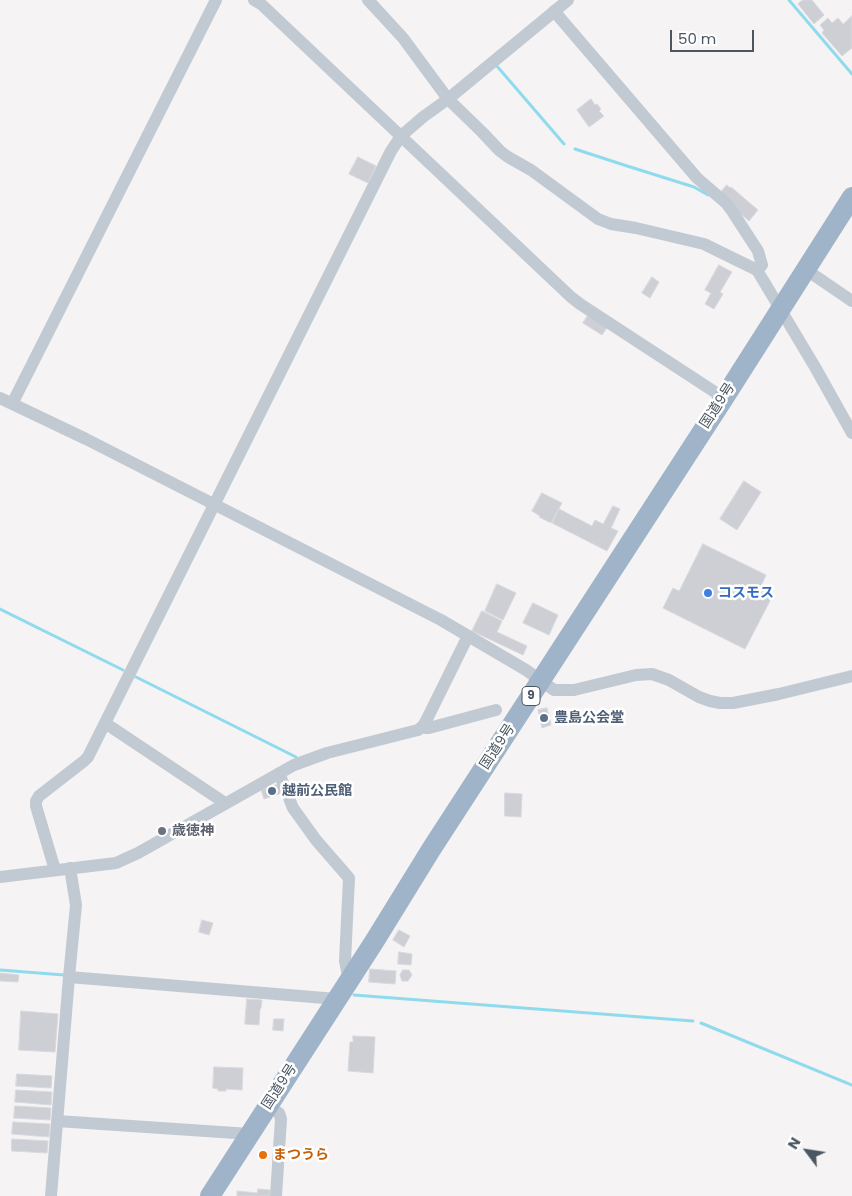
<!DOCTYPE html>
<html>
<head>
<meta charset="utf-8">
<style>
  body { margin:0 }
  #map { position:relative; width:852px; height:1196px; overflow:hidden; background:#f5f3f3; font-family:Poppins,sans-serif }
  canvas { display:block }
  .north { position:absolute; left:782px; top:1126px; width:50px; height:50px; -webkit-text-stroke:4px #fff; paint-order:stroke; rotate:301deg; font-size:14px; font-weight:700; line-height:20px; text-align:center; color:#4a5661 }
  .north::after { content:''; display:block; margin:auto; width:18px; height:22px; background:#4a5661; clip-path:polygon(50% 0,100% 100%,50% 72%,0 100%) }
  .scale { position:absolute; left:670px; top:30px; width:84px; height:22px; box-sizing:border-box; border:2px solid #4a5661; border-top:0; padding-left:6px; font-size:15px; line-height:18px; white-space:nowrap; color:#4a5661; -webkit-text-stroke:4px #fff; paint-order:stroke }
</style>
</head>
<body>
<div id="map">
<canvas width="852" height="1196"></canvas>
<div class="north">N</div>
<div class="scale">50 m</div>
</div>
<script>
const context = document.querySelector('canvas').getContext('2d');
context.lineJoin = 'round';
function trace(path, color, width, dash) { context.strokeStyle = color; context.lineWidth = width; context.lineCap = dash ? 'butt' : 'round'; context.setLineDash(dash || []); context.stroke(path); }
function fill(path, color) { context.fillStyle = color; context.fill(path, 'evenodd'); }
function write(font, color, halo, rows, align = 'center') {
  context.font = font + ' Poppins,"Noto Sans JP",sans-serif'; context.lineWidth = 5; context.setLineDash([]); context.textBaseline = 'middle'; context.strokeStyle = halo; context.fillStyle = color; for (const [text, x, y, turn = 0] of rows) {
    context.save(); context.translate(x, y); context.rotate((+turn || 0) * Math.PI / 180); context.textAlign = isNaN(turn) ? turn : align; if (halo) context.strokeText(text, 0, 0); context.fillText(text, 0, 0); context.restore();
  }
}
trace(new Path2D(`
  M789,0L852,74
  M496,65L564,144
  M575,149L624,165L694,187L708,195
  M0,609L123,670
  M136,677L296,757
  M0,970L64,975
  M354,995L693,1021
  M701,1023L852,1085`), '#90daee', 3);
const building = new Path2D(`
  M803,0H812L824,15L814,24L798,4Z
  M852,16V48L842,56L822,33L824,30L820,25L828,18L832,23L838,18L843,24Z
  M591,99L595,105L597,104L601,109L599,111L604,116L589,127L577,110Z
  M358,157L376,166L368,183L349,174Z
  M727,185L730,188L731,187L758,210L749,221L735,209L720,193Z
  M719,265L732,272L720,292L723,294L714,309L705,304L711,293L705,290Z
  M652,277L659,282L650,298L642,293Z
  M589,314L608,326L602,335L583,323Z
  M744,481L761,492L737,530L720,519Z
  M542,493L562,503L551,523L539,517L540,516L532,511Z
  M613,506L620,509L611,528L618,531L607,551L552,523L559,509L592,526L595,520L603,524Z
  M703,544L766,575L760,588L773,595L745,649L663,608L673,588L679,591Z
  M497,584L516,593L503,620L485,611Z
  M533,603L558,615L549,635L523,623Z
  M482,611L502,621L497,632L527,646L523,655L472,631Z
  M547,708L551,725L542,728L538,710Z
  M279,784L282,793L264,799L261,790Z
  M505,793L522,794L521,817L505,816Z
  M202,920L213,923L209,935L199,932Z
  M399,930L410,936L404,947L393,940Z
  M399,952L412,954L411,965L398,964Z
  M370,969L396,971L395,984L369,982Z
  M403,970H409L412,975L408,981H402L400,975Z
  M0,973L19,975L18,982L0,981Z
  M247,999L262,1000L261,1008L260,1009L259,1025L245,1024Z
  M21,1011L58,1014L55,1052L19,1050Z
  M274,1019H284L283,1031L273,1030Z
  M353,1036L375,1037L373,1073L348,1071L350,1042H353Z
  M214,1067L243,1068L242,1090L226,1089V1091H218V1089L213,1088Z
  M17,1074L52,1076L51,1088L16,1086Z
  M16,1090L52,1092L51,1105L15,1102Z
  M15,1106L51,1108L50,1120L14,1118Z
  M13,1122L50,1124L49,1137L12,1134Z
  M12,1139L48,1141L47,1153L12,1151Z
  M258,1189L270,1190V1196H237V1191L257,1193Z`);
fill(building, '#cdcfd5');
trace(building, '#d7d9de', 1);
trace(new Path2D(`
  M254,0L261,4L571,297L580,304L724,398
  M368,0L403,38L448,99L482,132L500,151L508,157L531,170L598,219L611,224L636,228L704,244L757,270L815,367L852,433
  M554,11L697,178L726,203L732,211L758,251L762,265L757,270
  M805,269L852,301
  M0,398L86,439L441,620L526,670L554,690H574L636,675L652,674L669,680L699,697L710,701L720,703H733L779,694L852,676
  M12,404L216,0
  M105,723L225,803
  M423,726L425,728H429L496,710
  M279,773L293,808L316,840L349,878L345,961L347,971L352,975
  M55,870L36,806V801L39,796L84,761L88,757L391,151L401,136L423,117L448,99L568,0
  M0,877L116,863L138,853L294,765L327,753L418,730L423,726L427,719L468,636
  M69,977L337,999
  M268,1106L279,1113L281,1119L276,1196
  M57,1121L250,1134
  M51,1196L69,977L76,905L70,868`), '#c1cad2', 12);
trace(new Path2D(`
  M210,1196L374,942L432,848L724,398L852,197`), '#9fb4c9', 20);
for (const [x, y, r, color] of [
  [708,593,5,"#3f7fe0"],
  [544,718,5,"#5c6f8a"],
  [272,791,5,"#5c6f8a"],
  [162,831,5,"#6b7280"],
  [263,1155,5,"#e8710a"]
]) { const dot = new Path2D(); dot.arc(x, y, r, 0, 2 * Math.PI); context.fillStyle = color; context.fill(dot); trace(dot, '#fff', 2); }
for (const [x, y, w] of [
  [531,696,18]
]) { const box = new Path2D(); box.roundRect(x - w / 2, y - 9.5, w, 19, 4); context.fillStyle = '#fff'; context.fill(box); trace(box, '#4a5661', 1); }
write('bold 12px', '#4a5661', null, [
  ["9",531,696]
]);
write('14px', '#4a5661', '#fff', [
  ["国道9号",718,406,-57],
  ["国道9号",498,747,-57],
  ["国道9号",280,1087,-57]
]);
write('bold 14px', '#366cbe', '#fff', [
  ["コスモス",718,593]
], 'left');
write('bold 14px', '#4e5e75', '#fff', [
  ["豊島公会堂",554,718],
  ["越前公民館",282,791]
], 'left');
write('bold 14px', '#5b616d', '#fff', [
  ["歳徳神",172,831]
], 'left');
write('bold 14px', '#c56008', '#fff', [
  ["まつうら",273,1155]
], 'left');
</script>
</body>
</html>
